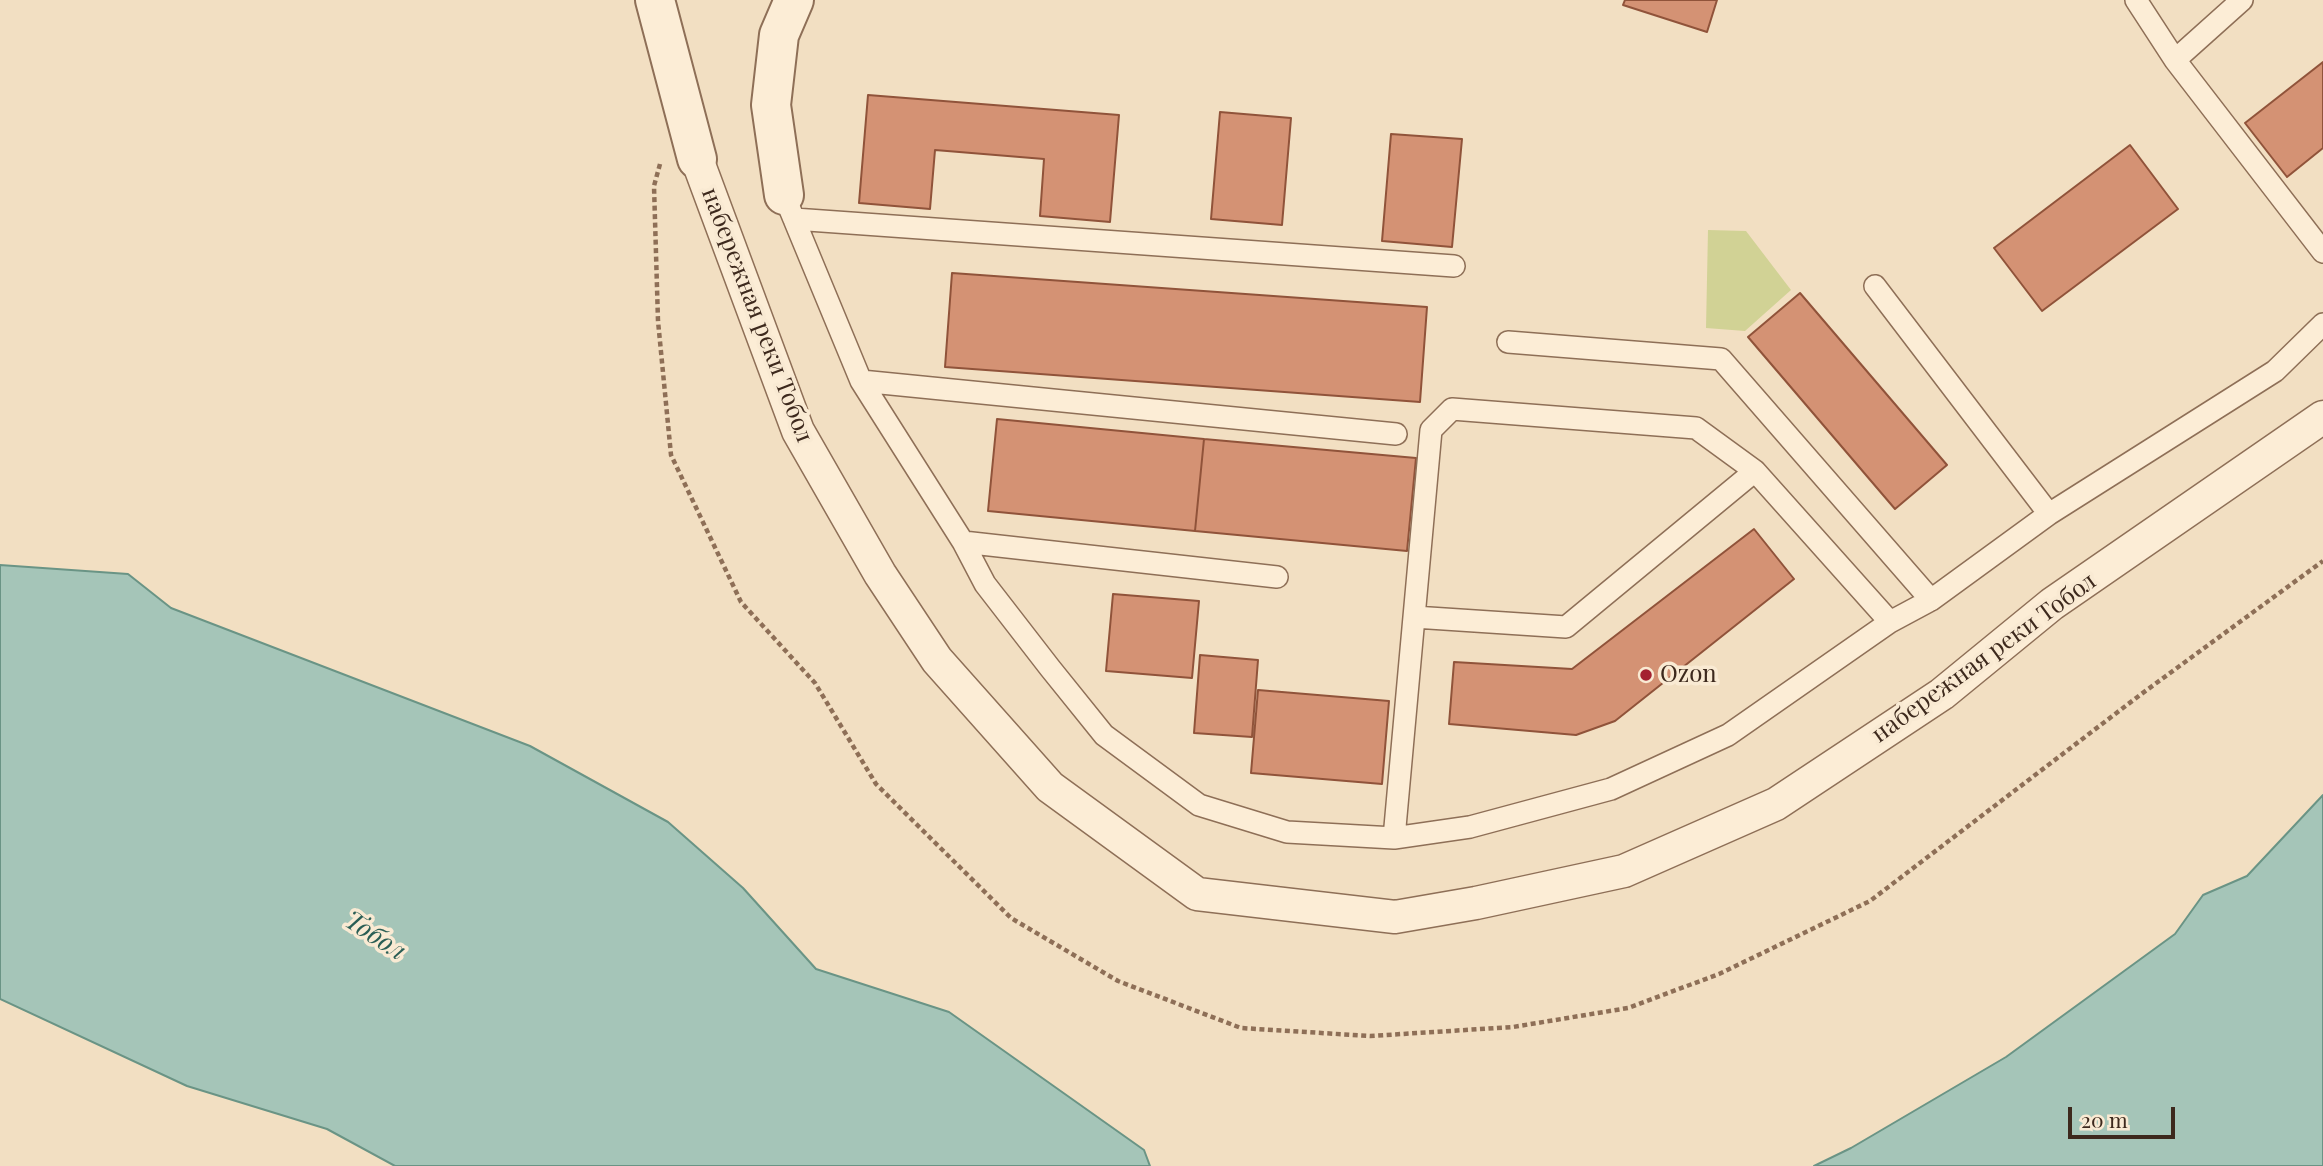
<!DOCTYPE html>
<html>
<head>
<meta charset="utf-8">
<style>
  body { margin:0 }
  #map { position:relative; width:2323px; height:1166px; overflow:hidden; background:#f2dfc2; font-family:"Playfair Display",serif }
  canvas { display:block }
  .scale { position:absolute; left:2068px; top:1107px; width:107px; height:32px; box-sizing:border-box; border:4px solid #3d291d; border-top:0; padding-left:9px; font-size:21px; line-height:24px; white-space:nowrap; color:#3d291d; -webkit-text-stroke:5px #f9ead3; paint-order:stroke }
</style>
</head>
<body>
<div id="map">
<canvas width="2323" height="1166"></canvas>
<div class="scale">20 m</div>
</div>
<script>
const context = document.querySelector('canvas').getContext('2d');
context.lineJoin = 'round';
function fill(path, color) { context.fillStyle = color; context.fill(path, 'evenodd'); }
function trace(path, color, width, dash) { context.strokeStyle = color; context.lineWidth = width; context.lineCap = dash ? 'butt' : 'round'; context.setLineDash(dash || []); context.stroke(path); }
function write(font, color, halo, rows, align = 'center') {
  context.font = font + ' "Playfair Display",serif'; context.lineWidth = 7; context.setLineDash([]); context.textBaseline = 'middle'; context.strokeStyle = halo; context.fillStyle = color; for (const [text, x, y, turn = 0] of rows) {
    context.save(); context.translate(x, y); context.rotate((+turn || 0) * Math.PI / 180); context.textAlign = isNaN(turn) ? turn : align; if (halo) context.strokeText(text, 0, 0); context.fillText(text, 0, 0); context.restore();
  }
}
fill(new Path2D(`
  M1708,230L1746,231L1791,290L1745,331L1706,328Z`), '#d1d295');
const water = new Path2D(`
  M0,565L128,574L171,608L530,746L668,822L743,888L816,969L949,1012L1144,1150L1150,1166H395L327,1129L187,1086L0,999Z
  M2323,795V1166H1814L1851,1148L2006,1057L2175,934L2203,895L2247,876Z`);
fill(water, '#a5c5b8');
trace(water, '#6a9485', 2);
const building = new Path2D(`
  M1625,0H1717L1707,32L1623,5Z
  M2323,62V148L2287,177L2245,123Z
  M868,95L1119,115L1110,222L1040,216L1044,159L935,150L930,209L859,203Z
  M1220,112L1291,118L1282,225L1211,219Z
  M1391,134L1462,139L1452,247L1382,241Z
  M2130,145L2178,209L2042,311L1994,248Z
  M952,273L1427,307L1420,402L945,367Z
  M1800,293L1947,465L1895,509L1748,337Z
  M997,419L1204,439L1195,531L988,511Z
  M1204,439L1416,458L1407,551L1195,531Z
  M1754,529L1794,579L1615,721L1576,735L1449,724L1454,662L1572,669Z
  M1113,594L1199,601L1192,678L1106,671Z
  M1200,655L1258,660L1252,737L1194,733Z
  M1258,690L1389,701L1382,784L1251,773Z`);
fill(building, '#d49274');
trace(building, '#90533a', 2);
const service = new Path2D(`
  M2136,0L2175,60L2323,252
  M2175,60L2242,0
  M784,195L861,381L963,542L985,584L1050,668L1104,735L1199,805L1287,832L1394,838L1470,827L1611,789L1728,735L1890,622L1931,600L2049,514L2275,371L2323,324
  M794,219L1454,266
  M1875,286L2049,514
  M1508,342L1721,359L1931,600
  M861,381L1396,434
  M963,542L1277,577
  M1414,617L1431,430L1452,409L1696,428L1755,471
  M1394,838L1414,617L1566,627L1755,471L1890,622`);
const pedestrian = new Path2D(`
  M697,159L798,431L880,574L937,660L1050,787L1197,894L1395,917L1476,903L1624,871L1776,804L1942,694L2052,604L2323,417`);
const minor = new Path2D(`
  M655,0L697,159
  M784,195L771,105L779,35L794,0`);
trace(service, '#8e6f57', 24);
trace(pedestrian, '#8e6f57', 35);
trace(minor, '#8e6f57', 42);
trace(new Path2D(`
  M660,164L654,186L658,321L671,455L741,602L815,683L876,784L1011,918L1118,981L1241,1028L1370,1036L1513,1027L1628,1008L1719,974L1870,901L2140,695L2323,561`), '#8e6f57', 4.5, [5, 3.5]);
trace(service, '#fcedd6', 21);
trace(pedestrian, '#fcedd6', 32);
trace(minor, '#fcedd6', 38);
for (const [x, y, r, color] of [
  [1646,675,7,"#a42130"]
]) { const dot = new Path2D(); dot.arc(x, y, r, 0, 2 * Math.PI); context.fillStyle = color; context.fill(dot); trace(dot, '#f9ead3', 2.5); }
write('24px', '#3d291d', '#f9ead3', [
  ["набережная реки Тобол",757,315,69],
  ["набережная реки Тобол",1984,658,-36]
]);
write('24px', '#3d291d', '#f9ead3', [
  ["Ozon",1660,675]
], 'left');
write('italic 26px', '#2a5e55', '#f9ead3', [
  ["Тобол",375,936,33]
]);
</script>
</body>
</html>
